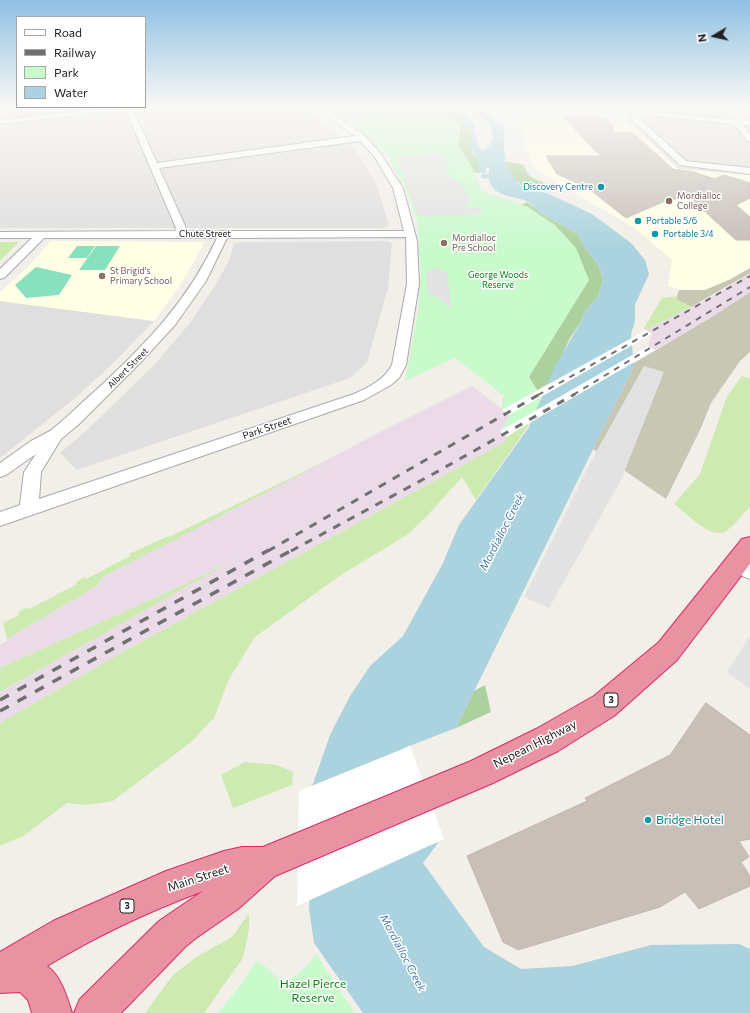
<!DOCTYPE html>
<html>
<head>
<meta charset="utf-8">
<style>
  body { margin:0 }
  #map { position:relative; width:750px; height:1013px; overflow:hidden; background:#f2efe9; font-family:Commissioner,sans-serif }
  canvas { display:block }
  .legend { position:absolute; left:16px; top:16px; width:130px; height:92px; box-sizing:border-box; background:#fff; border:1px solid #a7a7a7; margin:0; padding:5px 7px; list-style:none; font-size:12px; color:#222 }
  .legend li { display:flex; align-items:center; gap:8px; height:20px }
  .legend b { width:20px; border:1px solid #a7a7a7 }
  .north { position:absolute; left:694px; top:16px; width:40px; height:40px; -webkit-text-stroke:3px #fff; paint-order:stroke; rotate:261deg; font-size:11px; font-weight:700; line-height:16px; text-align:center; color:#222 }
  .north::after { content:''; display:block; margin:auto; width:14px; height:18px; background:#222; clip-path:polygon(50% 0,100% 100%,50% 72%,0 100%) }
</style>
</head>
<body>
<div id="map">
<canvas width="750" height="1013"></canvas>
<ul class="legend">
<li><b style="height:5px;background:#fff"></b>Road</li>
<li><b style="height:5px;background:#707070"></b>Railway</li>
<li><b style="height:11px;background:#c8facc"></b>Park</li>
<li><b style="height:11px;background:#aad3df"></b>Water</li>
</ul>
<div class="north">N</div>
</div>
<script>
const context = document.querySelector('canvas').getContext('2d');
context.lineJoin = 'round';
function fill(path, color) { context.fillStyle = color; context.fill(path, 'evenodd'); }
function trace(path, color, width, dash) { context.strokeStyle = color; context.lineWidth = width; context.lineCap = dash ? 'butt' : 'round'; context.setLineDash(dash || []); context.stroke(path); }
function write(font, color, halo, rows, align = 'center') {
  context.font = font + ' Commissioner,sans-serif'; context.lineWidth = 3; context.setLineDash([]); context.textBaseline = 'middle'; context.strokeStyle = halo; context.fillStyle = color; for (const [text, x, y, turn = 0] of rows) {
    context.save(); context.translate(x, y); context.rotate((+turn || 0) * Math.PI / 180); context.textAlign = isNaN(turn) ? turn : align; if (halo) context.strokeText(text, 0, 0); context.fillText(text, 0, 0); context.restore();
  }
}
fill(new Path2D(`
  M176,105H299L341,135L360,156L377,185L389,226L383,228H0V125Z
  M622,105H750V175L678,169L624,116Z
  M387,241L392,243L388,288L367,362L350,378L77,470L60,453L84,433L155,364L189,324L213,289L228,263L234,244L240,242Z
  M0,301L154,321L108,368L75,398L0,458Z`), '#e0dfdf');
fill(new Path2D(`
  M0,105H17V107H126L0,121Z`), '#f2dad9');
fill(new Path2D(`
  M750,273V292L712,317L655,350L648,346L652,334L646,330L708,299Z
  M472,386L510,415L501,431L507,437L503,443L119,654L0,723V692L228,562L187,583L0,668V645L7,641V639L98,585L103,577L382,431Z`), '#ebdbe8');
fill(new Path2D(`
  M494,105H626L627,109L624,117L678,169L750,175V268L731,279L705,290H679L668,286L672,260L636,229L551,179L533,166L530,160L522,127Z
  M51,241L205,242L181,284L154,321L0,301V292L27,268Z`), '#ffffe5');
fill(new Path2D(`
  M750,268V273L691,307L676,299L679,290H705L731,279Z
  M750,292V352L740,361L711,403L700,430L666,499L593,449L634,366V363L712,317Z`), '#c7c7b4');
fill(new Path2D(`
  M0,242H19L0,261Z
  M677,296L676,299L691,307L646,330L644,328L662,298Z
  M742,376L750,379V507C742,515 735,525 726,531C712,541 685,512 674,504L700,474L727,396Z
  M531,422L476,500L462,477L426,517L407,535L341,575L255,637L229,679L214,718L190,743L113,801L87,805L67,803L25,835L0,846V723L119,654L503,443L507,437Z
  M338,455L103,577L98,585L7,639L3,623L19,615L18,612L28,607L29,609L77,584L76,582L85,577L86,579L130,556L129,554L168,536L169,537Z
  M239,557L0,692V668L187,583Z
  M245,762L277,765L293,772L292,785L233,808L221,775Z
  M249,913V929L243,958L204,1013H145L173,975L195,958L232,937Z`), '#cdebb0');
fill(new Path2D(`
  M429,105H444L466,122L473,138L472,152L478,159L480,173L469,172Z
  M504,161L524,165C527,178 536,179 547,184L536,190C515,186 514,178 504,161Z
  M527,202L537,209V211L578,234L585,248L598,264L603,279L598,297L583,314L582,320L570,338L548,384L512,405L502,408L504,396L516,207Z
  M485,685L491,712L456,728L474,691Z`), '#add19e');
fill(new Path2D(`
  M324,105H434L445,112L460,128L459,146L470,163L482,191L528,207L555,225L576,248L589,280L529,377L542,397L535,412L500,431L510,415L502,410L504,396L455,358L405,381L418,311L421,270L417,219L404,185L388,158L358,127Z
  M316,954L355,1013H218L241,984L256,961C268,966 274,978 286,983L301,972Z`), '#c8facc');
fill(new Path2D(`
  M333,105H405C393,121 349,111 333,105Z
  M77,246H95L87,258H68Z
  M96,246H120L105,270H79Z
  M36,267L72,275L59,295L26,298L15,285Z`), '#88e0be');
fill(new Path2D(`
  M443,154L450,165L445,170L450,178L461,183L470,200L465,208L479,207L483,213L430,217L417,214L396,157Z
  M251,237H367L371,238L250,239Z
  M438,266L439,270L447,272L451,307L445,304L436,296H428L426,274Z
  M644,366L664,372L621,480L549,608L524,597L591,461Z
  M750,636V689L727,672Z`), '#e2e2e2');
fill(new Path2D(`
  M444,105H451L471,121L474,127L478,146L483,151C487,149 489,146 491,142C500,125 474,113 463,105H475L493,117L504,127V150L506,158L504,161L518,184L528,189L547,193L592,214L631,243L645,260L649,274L635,305V321L631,334L634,366L456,728L404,748L438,843L423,863L484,947L521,969L572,966L651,945L739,944L750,949V1013H363L314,943L309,908L313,799L309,795L330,735L350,696L370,666L403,636L442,565L459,525L529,427L555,366L582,320L583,314L598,297L603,279L598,264L585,248L578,234L537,211V209C534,206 530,203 526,201C514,196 491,196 489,179L481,178V174H489V168L486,167V173H480L478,159L469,145L473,138C467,122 457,114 444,105Z`), '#aad3df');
fill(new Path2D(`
  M646,330L652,334L509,415L502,410Z
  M648,346L655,350L507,436L500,431Z
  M410,746L444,839L297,906L299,791Z`), '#fff');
const building = new Path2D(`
  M563,116H594L597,118H606L613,126V133L632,132L673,169L694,172L714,179L724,175L750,183V198L736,205L750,217V240H736L687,195L667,202L665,201L626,218L588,188L557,174L546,156H600Z
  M706,703L750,735V839L739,841L749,857L741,862L750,876V886L699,909L685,892L660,907L518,950L503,942L467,856L587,801L585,798L670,755Z`);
fill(building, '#c7bfb8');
trace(building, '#c4b6ab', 1);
const minor = new Path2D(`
  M311,105H319L363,134L380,153L403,188L417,241L419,284L406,365L399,378L391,385L364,400L0,526V512L20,505L24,472L36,454L6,475L0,477V463L31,441L50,431L61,422C73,412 83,401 95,391C145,345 188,301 217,238H44L4,278L0,279V269L32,238H0V232L175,231L176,228L126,110L0,124V120L119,107H141L133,110L157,163L355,136ZM360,141L374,156L393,188L404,231H186V228L159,168ZM406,237L407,284L392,365C384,380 369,387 354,394L39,499L41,472L61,439L78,425L140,363L175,325L206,281L227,238Z
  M727,105H734L746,120L750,121V125H743L750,134V141H747L734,124L639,114V118L686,161L750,168V174L680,165L631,119L632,112L636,110L737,120Z
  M738,554L750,560V579C741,576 733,571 728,562L731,556Z`);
const highway = new Path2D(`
  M750,537V564L677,660L614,716L558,751L493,783L275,876L238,909L196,938L185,947L121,1013H74L80,999L159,921L203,891C150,911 96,936 47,966C61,976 67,997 72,1013H32L28,1000L20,992L0,993V952L53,921L166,871L224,851L242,847H263L471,761L536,729L594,696L659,642L742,539Z`);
trace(minor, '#a9a9a9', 2);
trace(highway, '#dc2a67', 2);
fill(minor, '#fff');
fill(highway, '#e892a2');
trace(new Path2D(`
  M538,395L750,276
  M573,395L750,287`), '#707070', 2, [6, 6]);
trace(new Path2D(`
  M268,551L540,394
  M291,551L433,474L575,394`), '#707070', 3, [8, 8]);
trace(new Path2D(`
  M0,700L269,550
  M0,711L292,550`), '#707070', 3.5, [10, 10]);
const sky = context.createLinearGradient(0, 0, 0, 247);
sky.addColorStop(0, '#8fc0e4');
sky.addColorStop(0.43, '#f9f8f5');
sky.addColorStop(1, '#f9f8f500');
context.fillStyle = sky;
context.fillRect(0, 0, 750, 247);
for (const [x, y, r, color] of [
  [601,187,4,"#0f9aa8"],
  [669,201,4,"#8d6e63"],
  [638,221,4,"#0f9aa8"],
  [655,234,4,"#0f9aa8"],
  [444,243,4,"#8d6e63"],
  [102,276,4,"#8d6e63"],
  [648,820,4,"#0f9aa8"]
]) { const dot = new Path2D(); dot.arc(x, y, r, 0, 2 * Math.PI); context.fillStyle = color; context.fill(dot); trace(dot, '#fff', 1.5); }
write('9px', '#0d838f', '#fff', [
  ["Discovery Centre",593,187,"right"],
  ["Portable 5/6",646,221],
  ["Portable 3/4",663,234]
], 'left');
write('9px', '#785e54', '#fff', [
  ["Mordialloc",677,196],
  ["College",677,206],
  ["Mordialloc",452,238],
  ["Pre School",452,248],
  ["St Brigid's",110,271],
  ["Primary School",110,281]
], 'left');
write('9px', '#222', '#fff', [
  ["Chute Street",205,234],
  ["Albert Street",128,368,-45]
]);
write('9px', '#0c8416', '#fff', [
  ["George Woods",498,275],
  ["Reserve",498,285]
]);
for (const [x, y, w] of [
  [611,700,14],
  [127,906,14]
]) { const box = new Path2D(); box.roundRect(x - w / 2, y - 7, w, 14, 3); context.fillStyle = '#fff'; context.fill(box); trace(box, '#222', 1); }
write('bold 9px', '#222', null, [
  ["3",611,700],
  ["3",127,906]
]);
write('10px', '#222', '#fff', [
  ["Park Street",267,428,-19]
]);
write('italic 11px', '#4a7aab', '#fff', [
  ["Mordialloc Creek",502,532,-63],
  ["Mordialloc Creek",403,953,62]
]);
write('12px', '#222', '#fff', [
  ["Nepean Highway",535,744,-27],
  ["Main Street",198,878,-18]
]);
write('12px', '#0d838f', '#fff', [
  ["Bridge Hotel",656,820]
], 'left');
write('12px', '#0c8416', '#fff', [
  ["Hazel Pierce",313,984],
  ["Reserve",313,998]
]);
</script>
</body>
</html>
